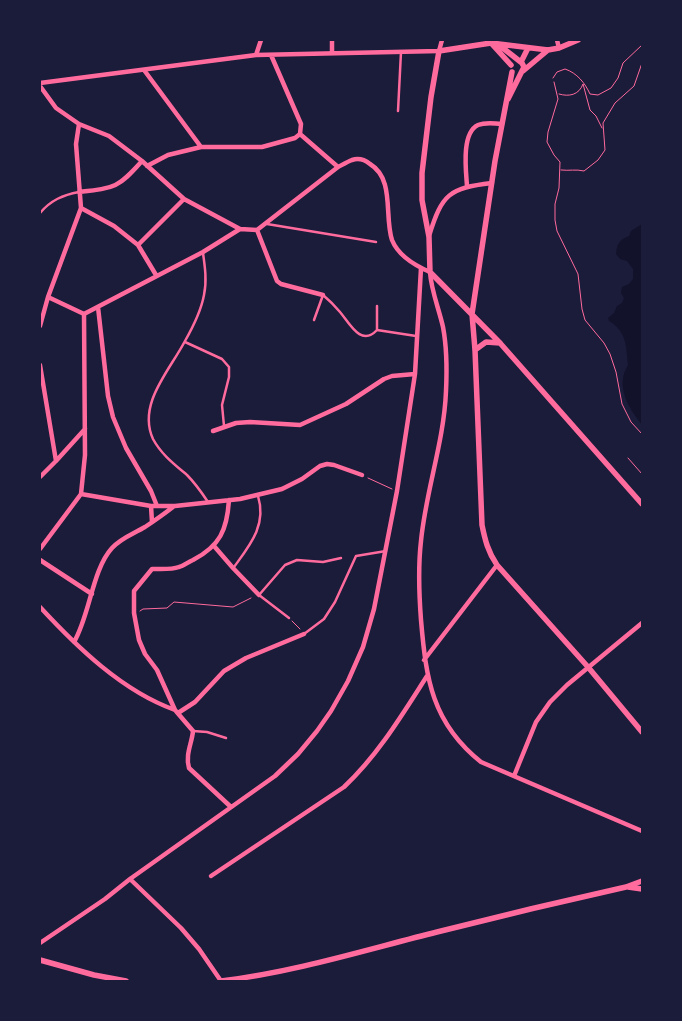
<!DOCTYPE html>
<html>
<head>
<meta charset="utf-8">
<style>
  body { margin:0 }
  #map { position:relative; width:682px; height:1021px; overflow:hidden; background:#1b1b3a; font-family:"Roboto Condensed",sans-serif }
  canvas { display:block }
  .frame { position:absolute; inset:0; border:41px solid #1b1b3a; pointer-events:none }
</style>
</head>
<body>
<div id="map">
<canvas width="682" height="1021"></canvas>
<div class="frame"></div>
</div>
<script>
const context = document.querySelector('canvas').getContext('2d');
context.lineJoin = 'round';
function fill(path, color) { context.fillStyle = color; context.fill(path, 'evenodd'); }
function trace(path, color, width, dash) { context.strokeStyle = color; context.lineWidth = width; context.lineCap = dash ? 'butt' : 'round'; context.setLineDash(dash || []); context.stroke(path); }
fill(new Path2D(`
  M642,224V425C628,407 615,386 628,365C626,346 627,332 609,321L608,318L614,313L617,306L622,303L624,298L621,293L622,287L629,284L633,279V269L627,261L620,259L616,254C617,244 619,240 629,236L631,231Z`), '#12122b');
trace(new Path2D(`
  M553,78L557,72L565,69C577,73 585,83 590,94L598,95L611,88L618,78L623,63L642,45
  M554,82L558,99L548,132L547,142L554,155L560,162L559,188L555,204V220L557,231L578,274L582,309L585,320L604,343L610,354L616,372L622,404L631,422L642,434
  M559,94C569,97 579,95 583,84L590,110L596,116L602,128
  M561,170C569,171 576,169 584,171L598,160L605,150L603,123L615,103L634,86L642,63
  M628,458L642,474
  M368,478L392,489
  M140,611L143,609L167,608L174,602L233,607L251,598
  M292,621L300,629`), '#ff6b9d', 1);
trace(new Path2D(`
  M398,111L401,52
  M40,213C51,200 63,195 79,192
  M267,224L376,242
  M203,253C205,267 207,281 204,295C201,311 193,327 185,341C170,370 137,404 153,439C161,454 174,464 187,475C195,483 202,493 208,502
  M314,320L323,295C329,300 335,306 340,312C350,324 361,347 377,330L416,336
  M377,330V306
  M185,342L222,359L229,367V377L222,405L224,426
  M234,567C250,545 267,525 258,496
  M289,618L259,595L285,565L297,560L323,562L341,558
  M304,634L324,619L335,602L356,556L386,551
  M193,731L207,732L226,738`), '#ff6b9d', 2.5);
trace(new Path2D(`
  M557,40L559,48
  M332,53V40
  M256,55L261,40
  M271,55L301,124L300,134L338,167
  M144,70L201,147
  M40,83L256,55L439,51L442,40
  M40,86L56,108L79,124L109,136L142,161L184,199L240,229
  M147,166L168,155L201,147H262L295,138L300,134
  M467,186C466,171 461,133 478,125C485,122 494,123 502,124
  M79,192C115,188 118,188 142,161
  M81,208L114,226L138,245L156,275
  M257,230L277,281L281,284L323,295
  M429,236C442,194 449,188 492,183
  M138,245L184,199
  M98,307L108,396L113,417L126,448L151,491L157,506
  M84,314L203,252L240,229L257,230L338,167C342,165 347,162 352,160C358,158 365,160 370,164C395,179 384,216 392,240C398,255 416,266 430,272C431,290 439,309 443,327C447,348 447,370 446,391C444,442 426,490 421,541C418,567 419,594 421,620C426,679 432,723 481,762L642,831
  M40,326L48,297L81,208L76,144L79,124
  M40,365L56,461L40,477
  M213,431L236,423L250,422L300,425L346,404L384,379L392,376L415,374
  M56,461L85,429
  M81,494L151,506H175L240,499L282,489L302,479L320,466L327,464L334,465L362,475
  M151,506L152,522
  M214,546L233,568L259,595
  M40,549L81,494L85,455L84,314L48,297
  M40,560L92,594
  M40,607C77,647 122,691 175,710L193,731C192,743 185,755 189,768L231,807
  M74,642C90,615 92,570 112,548C121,538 133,534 145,527C154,521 164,514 173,507
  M424,660L497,565
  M175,710L157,670L145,654L139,640L134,613V591L152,569C160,569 171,570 179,567C184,566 188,562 193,560C220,546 227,530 229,500
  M178,713L195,702L224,671L246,658L304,634
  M514,776L536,722L550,702L567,685L642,623
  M211,876L344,787C378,755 402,715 427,676
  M130,879L181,928L199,949L221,981
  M40,943L105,899L130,879L275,776L298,754L317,731L331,711L348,681L363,647L374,609L397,491L415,374L421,268`), '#ff6b9d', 4.5);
trace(new Path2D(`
  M578,40L559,48L548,50L491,43L439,51L431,97L422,173V200L429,237L430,272L500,343L642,504
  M491,43L511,65
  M499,45L522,63L524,67L508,99
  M521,62L528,48
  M523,71L548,50
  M512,72L495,161L472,314L475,350L482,525C485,540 488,552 497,565L588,667L642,732
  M475,350L486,342L500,343
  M628,887L642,889
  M40,960L94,975L126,981
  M221,981C295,972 365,950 437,932C500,916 563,901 626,887L642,881`), '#ff6b9d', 5.5);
</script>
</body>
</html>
